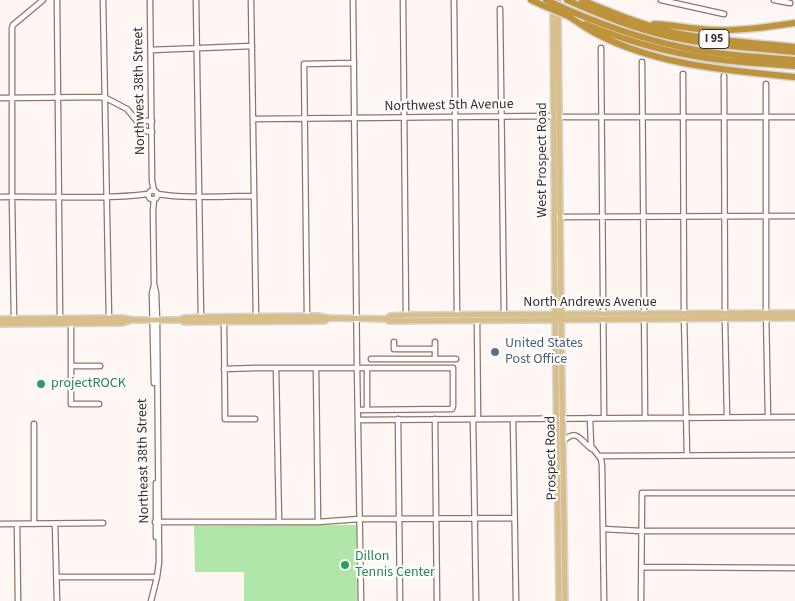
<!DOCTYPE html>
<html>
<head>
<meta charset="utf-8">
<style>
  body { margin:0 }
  canvas { display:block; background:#fef7f4 }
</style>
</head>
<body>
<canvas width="795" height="601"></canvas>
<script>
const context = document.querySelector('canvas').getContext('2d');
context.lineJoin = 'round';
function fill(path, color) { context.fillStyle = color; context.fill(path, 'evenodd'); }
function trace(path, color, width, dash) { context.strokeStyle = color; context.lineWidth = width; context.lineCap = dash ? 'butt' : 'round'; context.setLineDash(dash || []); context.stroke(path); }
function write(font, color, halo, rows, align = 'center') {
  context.font = font + ' "Source Sans 3",sans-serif'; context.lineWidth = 4.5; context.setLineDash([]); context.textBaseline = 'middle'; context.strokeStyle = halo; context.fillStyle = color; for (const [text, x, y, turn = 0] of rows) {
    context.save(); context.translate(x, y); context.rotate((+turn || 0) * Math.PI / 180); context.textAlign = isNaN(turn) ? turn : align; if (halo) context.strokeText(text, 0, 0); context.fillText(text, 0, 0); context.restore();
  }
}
fill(new Path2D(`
  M356,525L357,601H244V572H195L194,526Z`), '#b0e7a8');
const minor = new Path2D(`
  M57,0L60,319
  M103,0L109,318
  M150,0L152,181L154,191
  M196,0L201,317
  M251,0L256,319
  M353,0L357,368L361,601
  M403,0L406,315
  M454,0L457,315
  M661,0L724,14
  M774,0L790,3
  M500,9L504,314
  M601,48L604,417
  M151,50L252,46
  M642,62L645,417
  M683,74L684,314L687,455
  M724,76L725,321L727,417
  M766,84V311L768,417
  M0,98L104,97L127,109L136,120L142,128L146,131L152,132
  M253,119L547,116L566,117H795
  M136,120L145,121H152
  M148.5 195a4.5 4.5 0 1 1 9 0a4.5 4.5 0 1 1-9 0Z
  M157,194C189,199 222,196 254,196
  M0,197C49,196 99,200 148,194
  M554,217L795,216
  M307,316L304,64L354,63
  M14,319L12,197V28L13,25L43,0
  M477,320L478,419
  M224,323L225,419H255
  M71,324V404H99
  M394,342V349H435
  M435,342V359
  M371,359H456
  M71,366H100
  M257,368H453V406L452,409L358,410
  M276,368L279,522
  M316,368L318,522
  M367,368V410
  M224,369L256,368
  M154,383L152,293L154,285
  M590,418L591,446L601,459L602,465L604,601
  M398,419L400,601
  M435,419L437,601
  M473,419L476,601
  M513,419L516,601
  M358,420L795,417
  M563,441C578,428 579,440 592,449
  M599,456L795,455
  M156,483V537
  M155,522H318L359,519L514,518
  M0,524L103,523
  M17,524L18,601
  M34,524V424
  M55,524L57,601
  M603,529L641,531H795
  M642,567L795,568
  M57,577H157
  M151,601L157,577L159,562L157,320L156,293L154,284L153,211L154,199
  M641,601L642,493H795`);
const major = new Path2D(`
  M558,0L561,311L565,601
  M553,7L555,309L559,601
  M0,319L122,318L134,320H180L184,318L201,317L318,316L328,318L386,319L389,321L795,318
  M386,319L390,316L406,315L795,313
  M180,320L184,322L325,321L328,318
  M0,324L123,323L131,320`);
const highway = new Path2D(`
  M531,0L542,5
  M567,0C601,15 635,29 672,37C713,46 754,48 795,52
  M582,0C612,13 644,26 676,33C715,41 755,43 795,47
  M568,10C610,28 651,42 696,50C729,56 762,57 795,60
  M568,16C578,22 587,29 597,34C659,66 728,70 795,77
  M585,24C624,40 665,52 707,58C736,62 766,64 795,66
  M654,24C673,25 693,29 713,30C740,31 768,27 795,23`);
trace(minor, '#917467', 7);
trace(major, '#d7d5d4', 8);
trace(highway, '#d7d5d4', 9);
trace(minor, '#fff', 4.5);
trace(major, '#d8be89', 5);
trace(highway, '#be933b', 6);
const highwayBridge = new Path2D(`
  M546,0L568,10
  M542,5L568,16`);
trace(highwayBridge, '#d7d5d4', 9, []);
trace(highwayBridge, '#be933b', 6);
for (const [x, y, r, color] of [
  [495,352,5,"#5c6f8a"],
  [41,384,5,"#2e9e5b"],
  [345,565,5,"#2e9e5b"]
]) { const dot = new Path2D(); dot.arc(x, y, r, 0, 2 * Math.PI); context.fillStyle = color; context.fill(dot); trace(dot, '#fff', 2); }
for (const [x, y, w] of [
  [714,39,30]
]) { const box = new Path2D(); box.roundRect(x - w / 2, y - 9.5, w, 19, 4); context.fillStyle = '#fff'; context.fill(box); trace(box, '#392d27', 1); }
write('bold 12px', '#392d27', null, [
  ["I 95",714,39]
]);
write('14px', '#392d27', '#fff', [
  ["Northwest 38th Street",140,91,-91],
  ["Northwest 5th Avenue",449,106,-1],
  ["West Prospect Road",543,160,-90],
  ["North Andrews Avenue",590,303],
  ["Prospect Road",552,458,-91],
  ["Northeast 38th Street",144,461,-91]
]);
write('14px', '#4e5e75', '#fff', [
  ["United States",505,344],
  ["Post Office",505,360]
], 'left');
write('14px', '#27864d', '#fff', [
  ["projectROCK",51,384],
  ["Dillon",355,557],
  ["Tennis Center",355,573]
], 'left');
</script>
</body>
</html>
